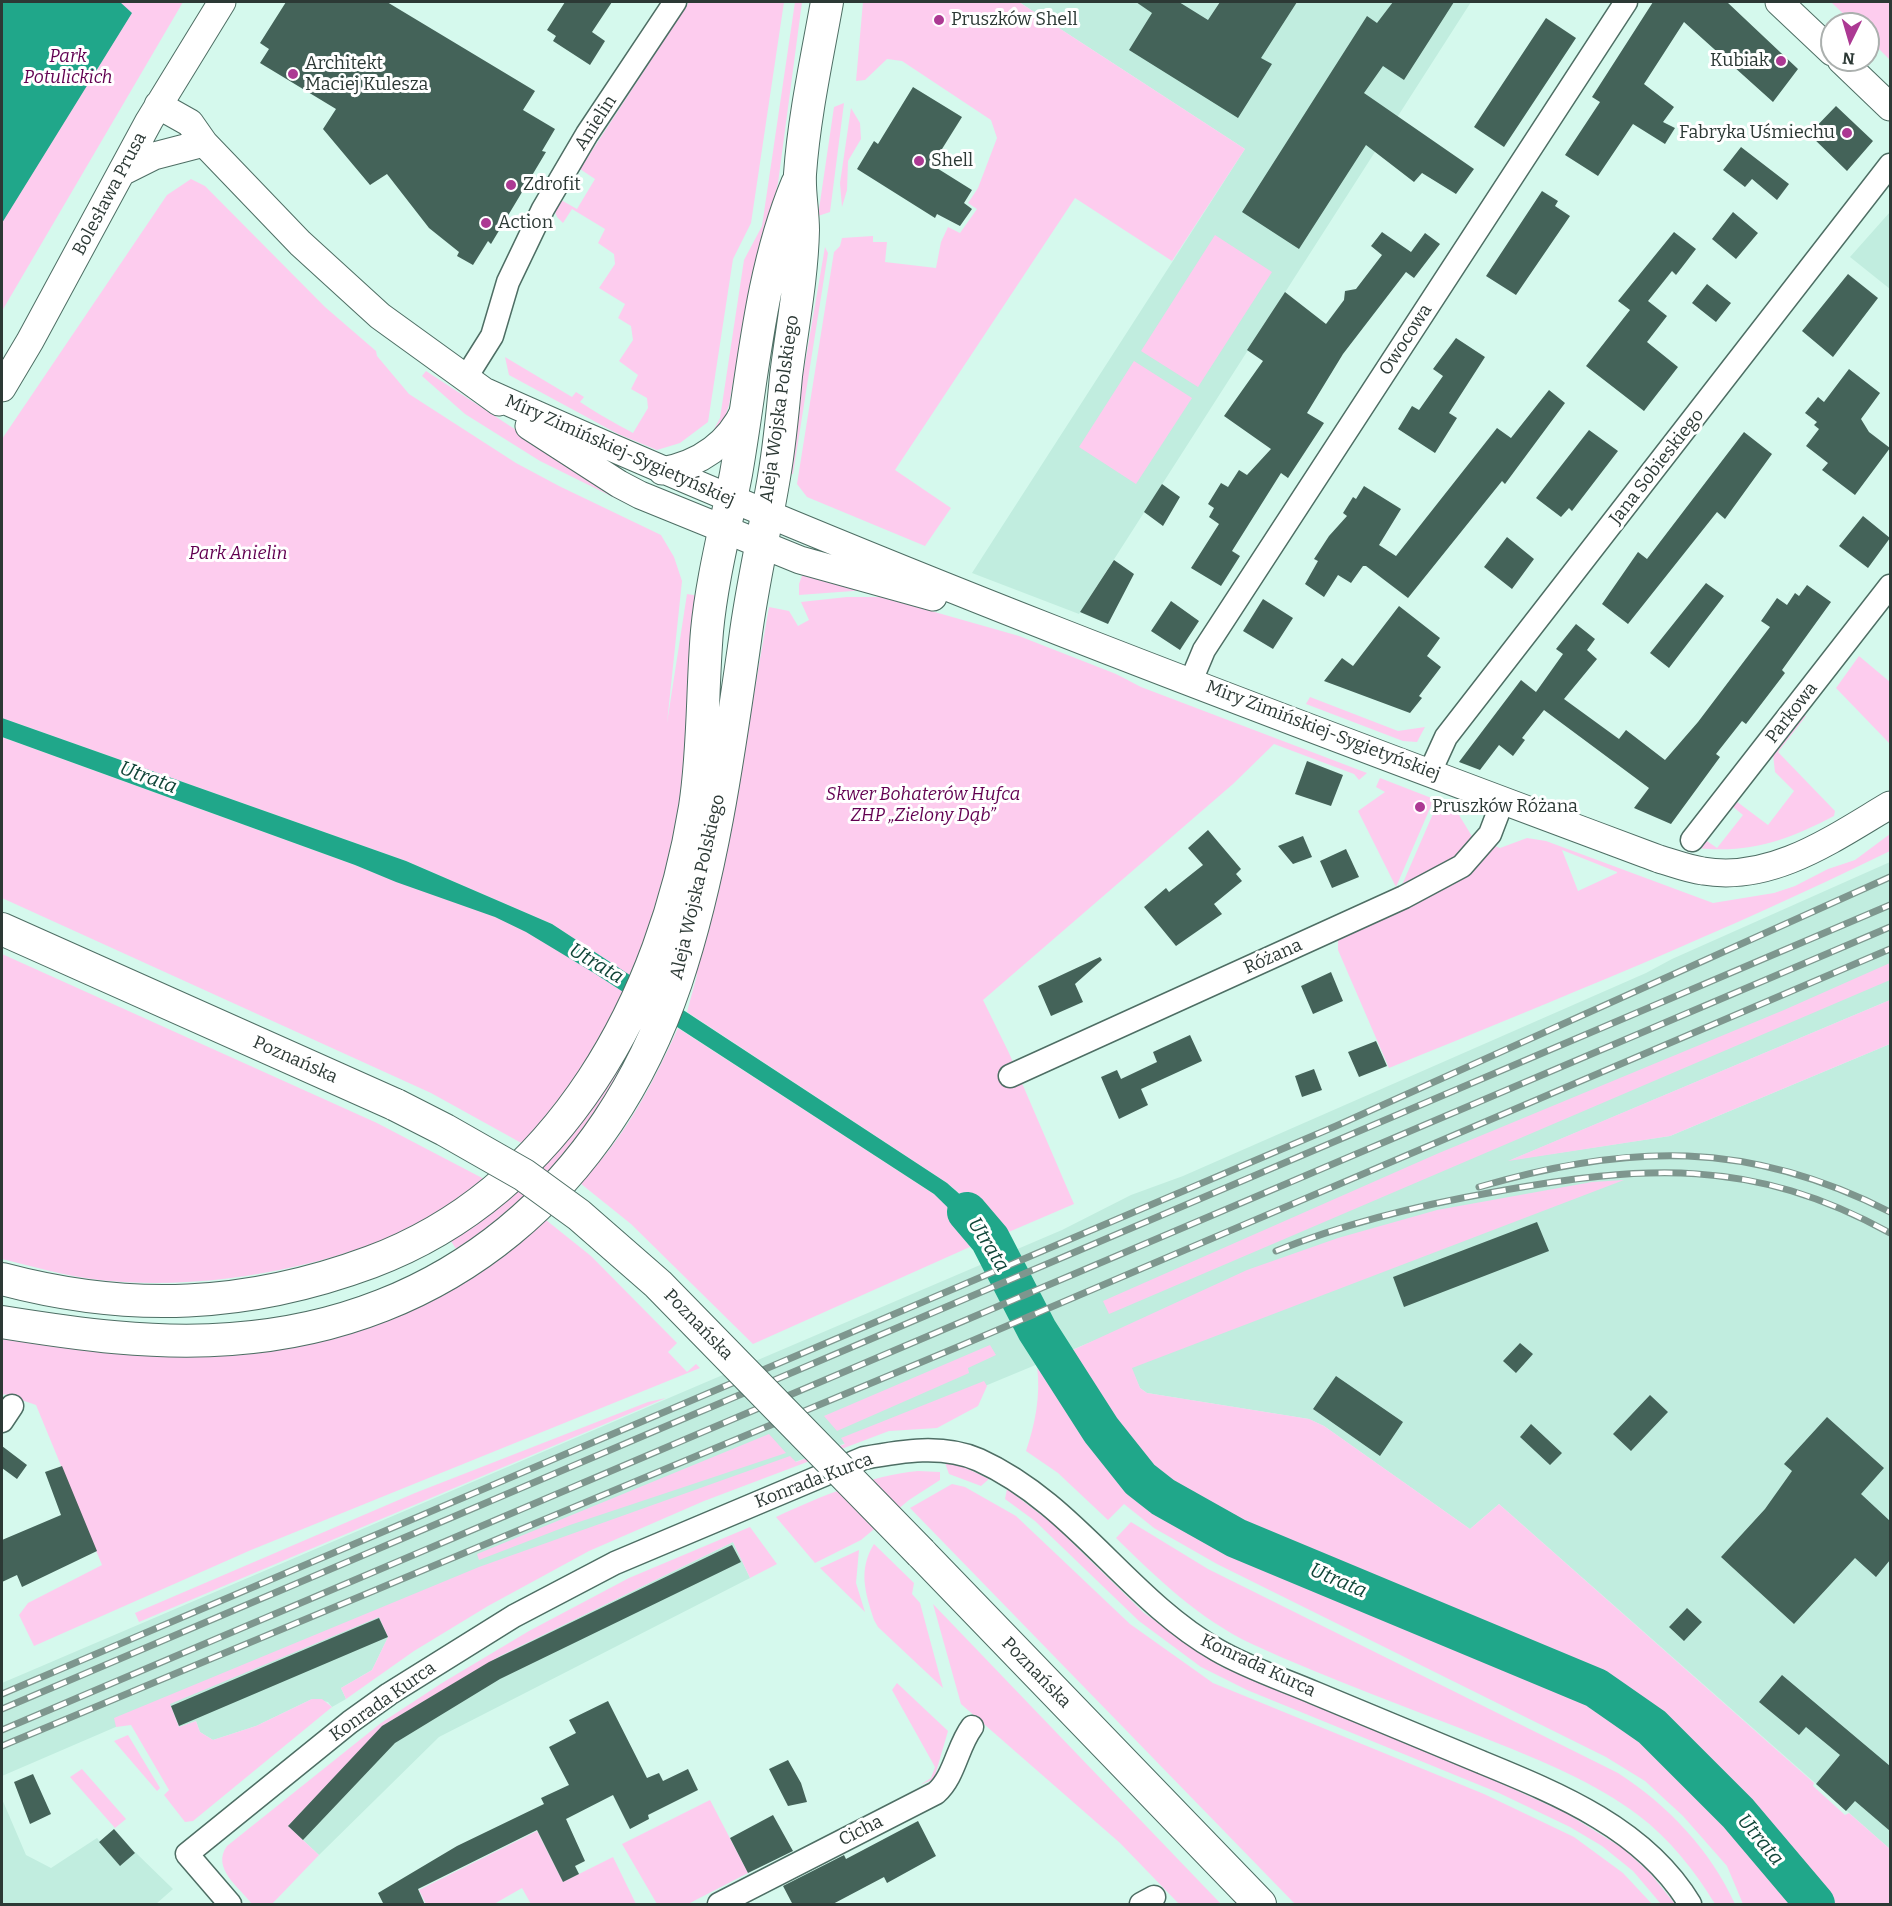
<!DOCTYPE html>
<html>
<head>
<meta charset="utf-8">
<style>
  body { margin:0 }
  #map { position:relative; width:1892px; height:1906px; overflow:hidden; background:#d5f9ed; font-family:Bitter,serif }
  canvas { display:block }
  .frame { position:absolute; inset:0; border:3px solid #2c3935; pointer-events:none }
  .north { position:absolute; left:1820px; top:12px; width:60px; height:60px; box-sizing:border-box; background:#fff; border:2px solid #abb0ae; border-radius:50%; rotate:185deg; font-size:16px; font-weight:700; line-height:24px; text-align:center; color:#2c3935 }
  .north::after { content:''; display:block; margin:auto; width:21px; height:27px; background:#ac3993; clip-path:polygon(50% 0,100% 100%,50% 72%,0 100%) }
</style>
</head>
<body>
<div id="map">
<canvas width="1892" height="1906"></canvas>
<div class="frame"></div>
<div class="north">N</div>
</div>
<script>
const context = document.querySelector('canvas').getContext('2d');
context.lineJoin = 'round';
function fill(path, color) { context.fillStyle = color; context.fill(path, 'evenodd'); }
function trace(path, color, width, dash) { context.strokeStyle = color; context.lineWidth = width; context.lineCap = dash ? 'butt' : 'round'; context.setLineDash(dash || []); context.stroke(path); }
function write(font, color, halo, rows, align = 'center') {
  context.font = font + ' Bitter,serif'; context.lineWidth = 6; context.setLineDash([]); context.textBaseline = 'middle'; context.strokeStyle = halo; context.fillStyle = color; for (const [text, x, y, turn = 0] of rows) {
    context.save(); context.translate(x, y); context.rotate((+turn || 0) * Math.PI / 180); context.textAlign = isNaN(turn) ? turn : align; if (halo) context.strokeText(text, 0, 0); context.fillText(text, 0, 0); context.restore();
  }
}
fill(new Path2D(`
  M1019,2H1471L1079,614L972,573L1245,149Z
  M1890,212V289L1850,257Z
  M1890,862V1000L1511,1160L1670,1136L1890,1044V1849L1499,1504L1470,1529L1324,1426L1309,1419L1147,1393L1140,1388L1115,1332L867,1435L380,1617L388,1637L372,1670L341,1688L346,1699L332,1707L328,1702L312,1699L256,1726L213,1740L200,1732L196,1721L179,1727L169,1704L2,1776V1683L1062,1230L1131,1195L1183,1176L1646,973L1672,959Z
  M733,1542L750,1578L439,1737L319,1855L288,1826L384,1725L500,1656Z
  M2,1799L26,1855L51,1868L97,1838L120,1865L135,1852L173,1889L156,1904H2Z`), '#c1eddf');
fill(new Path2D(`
  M2,2H183L2,311Z
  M689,2H784L751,223L733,259L708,422L680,443L657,450L618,434L509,375L505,357L572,397L576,392L584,397L580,402C598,414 615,423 633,433L648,408L647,398L631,389L638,375L619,361L633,340L631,326L618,318L625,304L599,288L615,264L614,254L598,243L605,229L572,209L563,223L557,217L555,212L561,200L577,209L595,179L580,169Z
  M795,2H802L778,183L740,342L729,405L725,417L711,435L720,418L744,260L762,226Z
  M863,2H1019L1245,149L1172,261L1075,198L895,470L951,508L925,546L807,497L797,484L834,252L840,246L842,238L873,236V242H887L885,262L936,268L941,242L948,227L960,233L977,209L968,203L978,188L997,138L991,120L902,61L887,59L865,80L856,81Z
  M1831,2H1890V60L1868,38V24H1854Z
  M844,103L830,212L818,216L834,107Z
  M851,108L860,123L861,139L848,161L847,190L842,207L840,183Z
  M191,179L205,186L325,307L376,351L377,356L409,394L516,463L559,486L661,535L674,557L682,581L667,723L687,594L699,596L685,788L668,882L631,977L552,924L406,861L2,718V439L167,195Z
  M1215,235L1272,272L1198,387L1141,351Z
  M825,247L828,253L793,474H786Z
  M1134,361L1192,398L1136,484L1079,447Z
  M426,371L539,445L681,525L625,503L540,461L465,414L422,376Z
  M805,568L880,589L799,595V584Z
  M847,597H882L1019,636L1116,674L1141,687L1367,773L1359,780L1354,774L1274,744L1233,784L983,1000L1009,1053L1074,1204L997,1237L973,1205L947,1183L687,1012L697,975L695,972L751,711L769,607L789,611L798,626L809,620L801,602Z
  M1859,656L1890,682V744L1836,688Z
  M1310,697L1398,731L1425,727L1417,742L1403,741L1306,704Z
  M1801,715L1806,716L1778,752L1835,811L1834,816C1784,842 1746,855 1689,847L1682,834L1703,807L1705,811L1704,839L1717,848L1743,815L1732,806L1736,801L1768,825L1794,791L1775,772L1773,754Z
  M2,737L355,865C406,887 460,900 510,923C549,942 587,968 624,992L597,1051L525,1145L431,1093L2,898Z
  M1380,778L1434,799L1396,887L1358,811L1385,792L1376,787Z
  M1439,800L1456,810L1473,838L1466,852L1402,885Z
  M1890,834V851C1727,931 1558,999 1389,1068L1338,950V935L1464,872L1483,860L1495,846L1500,848L1527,838L1546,841L1713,903L1774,893L1795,886L1828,869L1855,860ZM1562,850L1617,872V873L1578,891Z
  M2,954L377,1123L486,1180C469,1192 452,1208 434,1217C337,1267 208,1292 99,1280C66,1276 34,1267 2,1259Z
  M1890,963V980L1109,1314L1103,1301L1439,1153L1784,1010Z
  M1890,1000V1044L1670,1136L1508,1161Z
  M678,1028L934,1194L960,1218L981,1242L753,1344L631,1224L580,1183C625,1138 652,1085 678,1028Z
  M636,1041L599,1117L523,1204L458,1252L449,1238L615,1071Z
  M1624,1180L1132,1368L1140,1388L1147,1393L1309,1419L1324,1426L1470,1529L1499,1504L1814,1783L1813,1786L1845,1815L1849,1813L1890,1849V1904H1826C1776,1844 1728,1781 1669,1729C1637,1701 1598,1681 1560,1662L1244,1533L1199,1510L1165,1489L1142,1469L1116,1438L1062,1355L1247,1270L1338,1238L1437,1210L1592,1182Z
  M546,1220L591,1256L677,1343L668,1352L687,1372L696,1364L700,1368L251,1550L34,1646L19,1615L28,1603L102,1565L36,1405L4,1394L2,1397V1339L115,1353L229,1354L308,1342L499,1255Z
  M990,1345L996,1355L968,1368L969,1373L837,1431L824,1416Z
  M1047,1362C1072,1401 1095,1446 1128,1479C1154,1506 1186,1524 1219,1542L1604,1704C1684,1754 1744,1833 1805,1904H1743L1727,1866L1683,1816L1645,1781L1606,1757L1217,1564L1154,1528L1124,1504L1108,1520L1058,1473L1026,1451C1035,1425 1041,1395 1037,1366Z
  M984,1381L987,1386L978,1406L937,1428L889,1431L704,1501L589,1551L488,1606L414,1651L346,1699L341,1688L372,1670L388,1637L379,1617L170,1704L179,1727L196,1721L200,1732L213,1740L256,1726L312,1699H322L332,1707L193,1821L185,1822L164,1795L169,1790L131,1725L116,1727L114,1718L479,1567L790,1456L796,1462L845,1444L841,1438Z
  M666,1398L139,1622L135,1613L415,1493L648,1402Z
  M769,1434L786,1453L570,1525L479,1560L477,1554Z
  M945,1463L964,1467L989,1479L981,1486L949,1474Z
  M918,1471L940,1472V1480L909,1500L861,1540L815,1563L776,1517C821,1496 869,1476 918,1471Z
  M952,1484L965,1487L1016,1516L1130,1624L1213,1683L1484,1794L1574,1837L1623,1873L1652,1904H1295L910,1508Z
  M1007,1489L1052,1523L1144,1613L1220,1666L1472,1770L1566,1813L1624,1849L1650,1873L1675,1904H1661L1633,1871L1602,1846L1570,1827L1499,1793L1247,1690L1201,1667L1139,1621L1035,1521L1005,1499Z
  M1131,1522L1208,1569L1618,1773C1668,1805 1711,1851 1735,1904H1715C1695,1871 1670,1839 1638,1815C1596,1783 1542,1761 1492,1741C1413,1709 1330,1680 1252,1644C1199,1619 1157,1578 1116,1538Z
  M750,1527L777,1564L750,1578L733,1542L500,1656L384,1725L288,1826L319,1855L272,1904H252C239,1887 211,1868 227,1846L381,1723L442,1683L529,1631L629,1578Z
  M874,1544L914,1583L912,1594L920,1603L943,1688L878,1627L874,1620C865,1592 858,1570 874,1544Z
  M859,1550L856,1583L865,1612L820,1568Z
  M933,1604L1221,1904H1179L1120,1843L961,1704Z
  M897,1683L948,1731L934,1779L920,1785L931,1778L935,1767L892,1690Z
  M128,1735L160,1788L157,1791L114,1741Z
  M82,1769L126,1819L115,1828L70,1777Z
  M710,1800L748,1873L688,1904H657L622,1844Z
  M537,1831L563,1882L613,1857L636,1904H531L522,1888L494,1904H426L419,1890Z`), '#fdccee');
fill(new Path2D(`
  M2,2H120L132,13L2,223Z
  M2,718L406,861L552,924L947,1183C971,1204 993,1224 1005,1255L991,1261L979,1238L934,1194L594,973L526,932L495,917L396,882L355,865L2,737Z`), '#20a78a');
trace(new Path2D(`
  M967,1212L990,1239L1037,1330L1101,1430L1140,1479L1163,1497L1236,1538L1596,1688L1652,1727L1738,1813L1815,1904`), '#20a78a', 40);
fill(new Path2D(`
  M286,2H387L535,91L523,110L555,129L542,151L546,152L491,244L488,241L473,265L457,256L459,252L429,228L387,174L370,185L323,129L336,109L260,63L269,49L260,43Z
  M565,2H612L592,32L605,41L590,65L553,41L556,36L547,30Z
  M1136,2H1179L1208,20L1220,2H1297L1261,58L1272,64L1238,118L1129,50L1152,13Z
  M1393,2H1454L1404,80L1383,66L1364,93L1474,169L1456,194L1422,173L1414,182L1366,145L1299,249L1242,212L1367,16L1377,23Z
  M1653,2H1727L1798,69L1773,102L1684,22L1644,84L1674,107L1663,122L1675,128L1665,144L1633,124L1598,176L1565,155L1600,102L1592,97Z
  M1546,18L1576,38L1504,147L1474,127Z
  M913,87L962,117L932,165L972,190L964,203L972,209L960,226L937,214L935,218L857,169L874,141L878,144Z
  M1836,106L1873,141L1847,171L1809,134Z
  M1741,147L1789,184L1777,200L1752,179L1745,187L1723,170Z
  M1542,191L1558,201L1555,206L1570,216L1516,295L1486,276Z
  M1733,212L1758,233L1736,259L1712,239Z
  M1382,232L1411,252L1425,233L1440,244L1414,278L1406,272L1343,354L1307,413L1324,423L1288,478L1281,473L1232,551L1240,556L1221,586L1191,568L1219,524L1209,517L1214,508L1208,504L1221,483L1228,487L1239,470L1247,475L1271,449L1224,416L1263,361L1247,350L1285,292L1326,324L1344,300L1345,291L1356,289L1382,255L1371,246Z
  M1674,232L1696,249L1676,275L1672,271L1648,301L1667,316L1647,342L1678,367L1644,411L1586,366L1630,310L1618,301Z
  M1848,274L1878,298L1833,357L1802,331Z
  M1707,284L1731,303L1716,322L1692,303Z
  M1456,338L1485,357L1449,413L1457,418L1435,453L1398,429L1412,406L1419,410L1443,376L1433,369Z
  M1849,369L1880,393L1861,419L1869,432L1890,448L1855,495L1822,470L1828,463L1806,446L1819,429L1814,425L1817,422L1805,413L1818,397L1824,402Z
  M1549,390L1565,403L1505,484L1502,481L1408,598L1366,566H1363L1351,583L1338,575L1324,597L1305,584L1318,561L1314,559L1329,536L1347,516L1343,513L1353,497L1356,499L1364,486L1401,509L1379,545L1396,556L1497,428L1511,438Z
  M1589,430L1618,451L1572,511L1569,508L1561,517L1536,498Z
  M1744,432L1772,454L1725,519L1717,512L1628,624L1602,604L1638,552L1647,559Z
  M1162,484L1180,497L1163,526L1144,512Z
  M1863,516L1890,538L1868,568L1839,546Z
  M1507,537L1534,559L1512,589L1484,567Z
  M1114,560L1134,574L1108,624L1080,612Z
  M1706,583L1724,596L1669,668L1650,653Z
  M1807,585L1831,602L1782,670L1785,673L1746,724L1742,721L1716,754L1720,757L1671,824L1634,808L1649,788L1544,710L1522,738L1525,740L1513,756L1499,745L1480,770L1459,762L1521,680L1536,692L1563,654L1556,649L1576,624L1595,639L1587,650L1597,659L1564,699L1619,739L1626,730L1665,760L1698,722L1770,627L1761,621L1777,598L1787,605L1795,593L1799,596Z
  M1263,599L1293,618L1273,649L1243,631Z
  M1171,601L1199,621L1180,650L1151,631Z
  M1399,606L1440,638L1427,656L1441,667L1419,696L1422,698L1410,713L1324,681L1342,658L1353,666Z
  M1307,761L1343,775L1331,806L1295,794Z
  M1208,830L1241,869L1236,874L1242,881L1214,904L1222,914L1176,946L1144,907L1166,888L1169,892L1203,865L1188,848Z
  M1303,836L1312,857L1293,864L1278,846Z
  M1346,849L1359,877L1332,888L1320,861Z
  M1100,957L1102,960L1075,984L1083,1002L1051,1016L1038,986Z
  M1331,972L1343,1001L1313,1014L1301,986Z
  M1190,1035L1202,1061L1141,1089L1148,1105L1119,1119L1101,1077L1117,1070L1121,1079L1157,1062L1153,1052Z
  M1376,1041L1387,1066L1359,1077L1348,1052Z
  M1314,1069L1322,1090L1302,1097L1295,1076Z
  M1537,1222L1549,1251L1404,1307L1393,1277Z
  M1520,1343L1533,1354L1516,1373L1503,1361Z
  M1336,1376L1403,1422L1380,1456L1313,1409Z
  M1650,1395L1668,1412L1631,1451L1613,1434Z
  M1827,1417L1884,1468L1861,1494L1890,1521V1560L1876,1577L1855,1558L1794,1624L1721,1557L1765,1509L1792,1471L1784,1464Z
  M1531,1424L1562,1453L1550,1465L1520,1437Z
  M2,1446L27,1465L17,1479L2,1468Z
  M62,1466L97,1551L22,1587L17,1575L2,1582V1540L61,1515L45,1472Z
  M732,1545L741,1562L500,1679L395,1743L303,1840L288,1826L382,1726L489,1662Z
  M1687,1608L1702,1622L1684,1641L1669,1627Z
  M379,1618L388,1637L179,1726L171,1706Z
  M1782,1675L1890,1766V1831L1855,1801L1846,1811L1816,1784L1840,1755L1806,1727L1799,1735L1759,1702Z
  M608,1701L647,1778L659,1773L663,1781L688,1769L698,1790L648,1815L649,1819L630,1829L613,1795L566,1819L585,1861L575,1866L579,1874L563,1882L537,1830L418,1889L425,1905H384L378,1893L457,1846L544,1804L541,1798L569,1785L549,1747L576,1733L569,1720Z
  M788,1760L801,1783L807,1802L788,1806L769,1769Z
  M33,1774L51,1814L30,1824L14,1782Z
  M773,1815L793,1851L748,1873L730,1838Z
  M918,1821L936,1856L887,1883L884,1877L831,1905H793L783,1886L844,1855L846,1859Z
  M114,1829L135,1853L120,1866L99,1842Z`), '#446359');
const minor = new Path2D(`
  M465,379L492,336L508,282L543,209L587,134L675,2
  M1191,681L1204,650L1626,2
  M1430,772L1446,737L1890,165
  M1692,840L1890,586
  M1010,1076L1404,897L1462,866L1490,834L1503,800
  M2,1421L12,1406
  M230,1904L187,1854L350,1722L389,1694L514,1616L615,1563L864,1458C902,1451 943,1444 979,1460C1074,1503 1128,1599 1217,1650C1248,1668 1282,1679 1315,1693C1370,1716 1426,1739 1481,1762C1559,1794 1645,1829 1690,1904
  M719,1904L936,1793C955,1776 957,1747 972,1727
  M1141,1904L1154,1897`);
const tertiary = new Path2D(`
  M1779,2L1832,52
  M1841,60L1890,107
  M158,105L190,123L204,143L300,243L380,316L499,402
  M122,172L154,156L204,143
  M2,388L30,341L149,121L222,2
  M486,392C870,565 1265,712 1659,859C1673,863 1688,869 1703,871C1772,883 1834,838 1890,805
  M529,426L619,484L640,495L800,560L933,597
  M662,471C699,464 729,444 745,409`);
const secondary = new Path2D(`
  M2,929L396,1105
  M2,1279C130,1313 247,1308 371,1262C561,1191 664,998 695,807C704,749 702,690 707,631C712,578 726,526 736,474C753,377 759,276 797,184
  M2,1322C77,1334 154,1345 231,1339C448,1324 607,1185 676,982C712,875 729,752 745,640C752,585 765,531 774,477C780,443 783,409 786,376C792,328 802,278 803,230C803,211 799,193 800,174C804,117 817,58 827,2
  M921,1553L1260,1904`);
trace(minor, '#4e6e64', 25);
trace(tertiary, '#4e6e64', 29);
trace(secondary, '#4e6e64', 34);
trace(minor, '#fff', 22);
trace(tertiary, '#fff', 27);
trace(secondary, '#fff', 32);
const rail = new Path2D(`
  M1479,1187C1628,1143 1749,1140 1890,1212
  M1276,1251C1346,1223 1420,1205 1494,1192C1644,1165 1752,1157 1890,1233
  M2,1694L1336,1126L1890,877
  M2,1709L1890,905
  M2,1730L1890,927
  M2,1746L960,1346L1890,949`);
trace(rail, '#7e968e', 7);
trace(rail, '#fff', 4.5, [14]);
const secondaryBridge = new Path2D(`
  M396,1105L445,1130L524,1175L579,1215L658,1284L921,1553`);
trace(secondaryBridge, '#4e6e64', 34, []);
trace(secondaryBridge, '#fff', 32);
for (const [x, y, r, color] of [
  [939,20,6,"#ac3993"],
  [1781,61,6,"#ac3993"],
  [293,74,6,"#ac3993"],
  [1847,133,6,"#ac3993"],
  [919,161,6,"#ac3993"],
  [511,185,6,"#ac3993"],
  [486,223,6,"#ac3993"],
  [1420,807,6,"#ac3993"]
]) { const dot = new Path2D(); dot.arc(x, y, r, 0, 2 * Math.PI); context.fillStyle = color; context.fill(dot); trace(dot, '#fff', 2); }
write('18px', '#2c3935', '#fff', [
  ["Pruszków Shell",951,20],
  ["Kubiak",1769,61,"right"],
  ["Architekt",305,64],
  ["Maciej Kulesza",305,85],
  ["Fabryka Uśmiechu",1835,133,"right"],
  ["Shell",931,161],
  ["Zdrofit",523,185],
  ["Action",498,223],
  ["Pruszków Różana",1432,807]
], 'left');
write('italic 18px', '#620051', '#fff', [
  ["Park",68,57],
  ["Potulickich",68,78],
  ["Park Anielin",238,554],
  ["Skwer Bohaterów Hufca",923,795],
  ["ZHP „Zielony Dąb”",923,816]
]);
write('18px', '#2c3935', '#fff', [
  ["Anielin",596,123,-57],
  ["Bolesława Prusa",110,194,-62],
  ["Owocowa",1406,340,-57],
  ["Aleja Wojska Polskiego",780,409,-82],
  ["Miry Zimińskiej-Sygietyńskiej",620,451,24],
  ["Jana Sobieskiego",1657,467,-52],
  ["Parkowa",1792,713,-52],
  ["Miry Zimińskiej-Sygietyńskiej",1323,731,21],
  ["Aleja Wojska Polskiego",698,887,-77],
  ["Różana",1273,957,-24],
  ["Poznańska",295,1060,24],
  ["Poznańska",698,1325,46],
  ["Konrada Kurca",814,1481,-21],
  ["Konrada Kurca",1258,1666,25],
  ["Poznańska",1036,1673,46],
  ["Konrada Kurca",383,1702,-35],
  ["Cicha",861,1831,-27]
]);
write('italic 20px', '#104538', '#fff', [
  ["Utrata",148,778,20],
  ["Utrata",596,964,31],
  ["Utrata",988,1245,58],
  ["Utrata",1338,1581,23],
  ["Utrata",1760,1840,50]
]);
</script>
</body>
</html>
